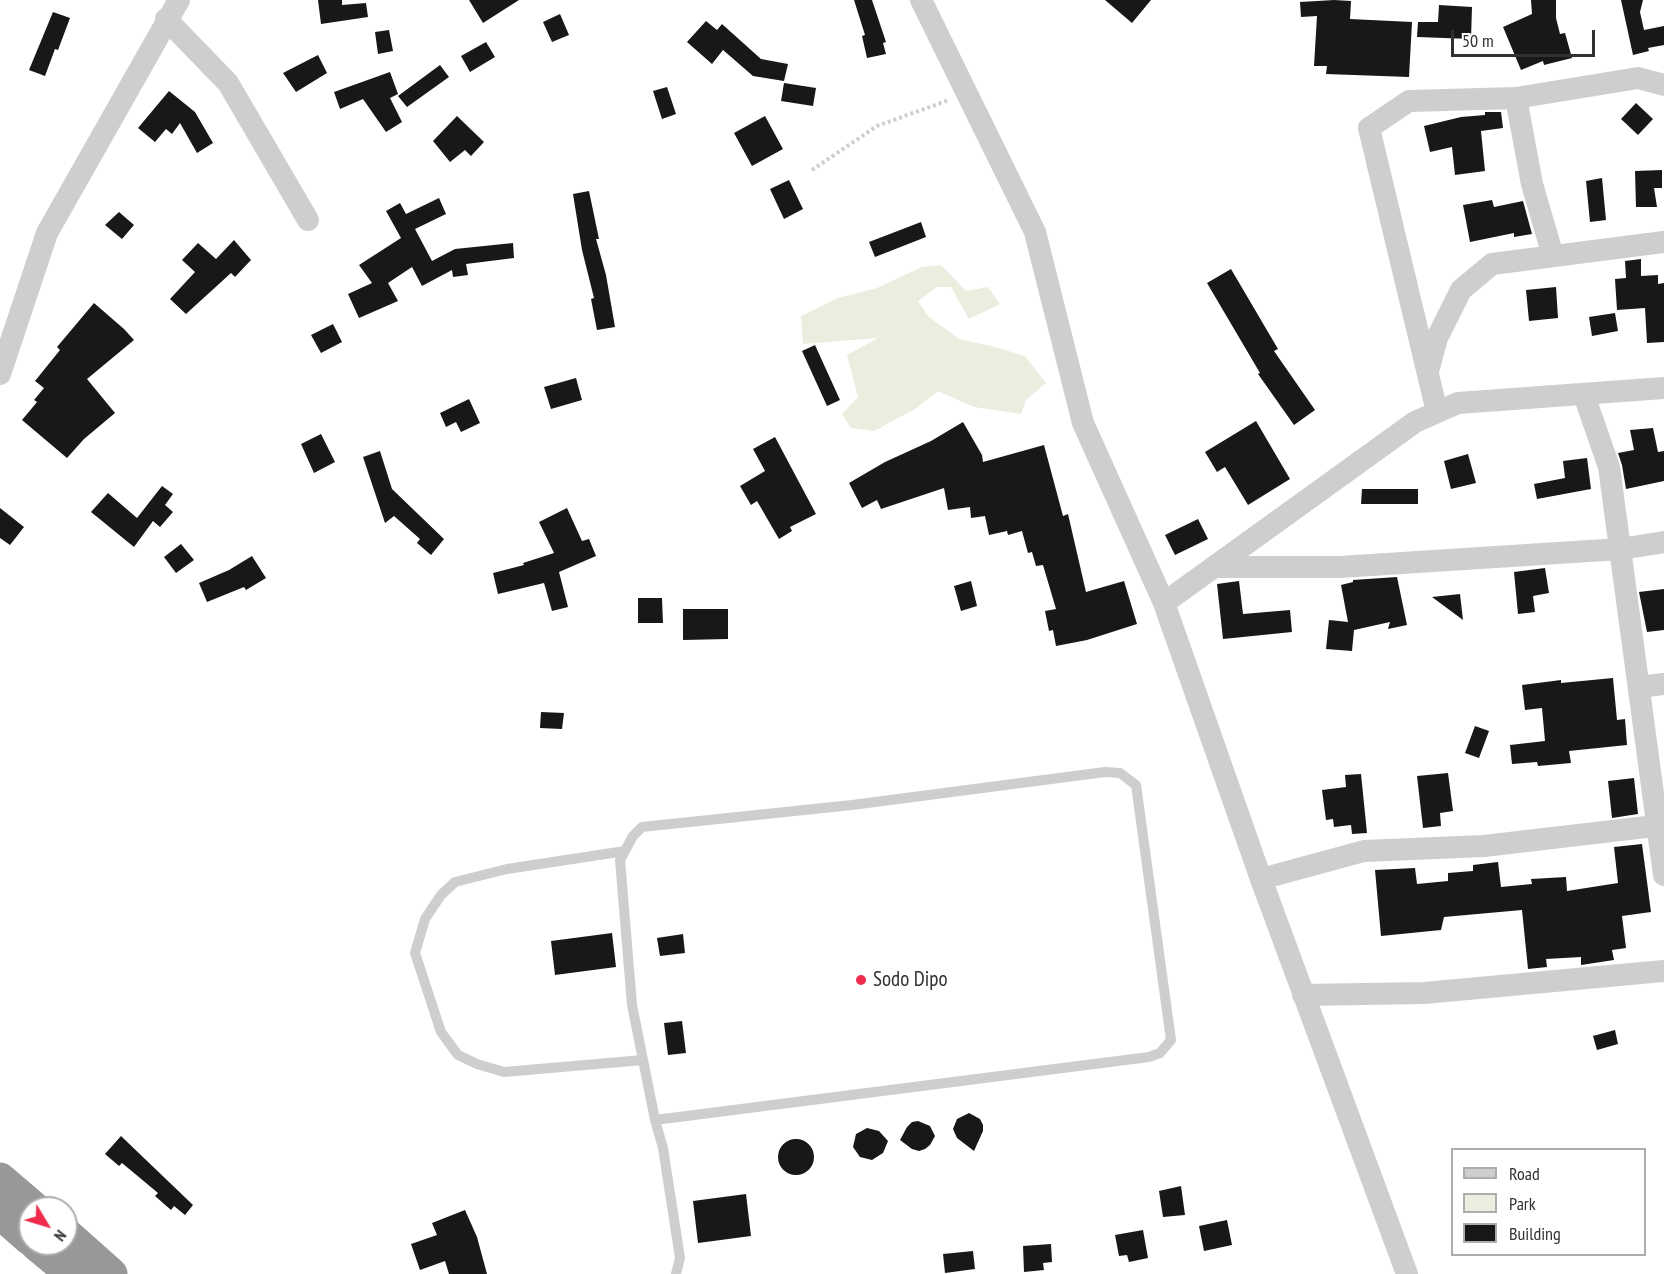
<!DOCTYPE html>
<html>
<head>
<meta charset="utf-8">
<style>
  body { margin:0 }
  #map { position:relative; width:1664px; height:1274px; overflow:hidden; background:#fff; font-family:"PT Sans Narrow",sans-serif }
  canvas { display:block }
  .legend { position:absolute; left:1451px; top:1148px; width:195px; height:108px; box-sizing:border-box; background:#fff; border:2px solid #adadad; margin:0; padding:8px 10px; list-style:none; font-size:18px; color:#313131 }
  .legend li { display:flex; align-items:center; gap:12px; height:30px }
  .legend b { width:30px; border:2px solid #adadad }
  .north { position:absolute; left:18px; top:1196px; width:60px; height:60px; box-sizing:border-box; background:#fff; border:2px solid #adadad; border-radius:50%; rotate:128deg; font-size:16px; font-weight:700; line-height:24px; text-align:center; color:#313131 }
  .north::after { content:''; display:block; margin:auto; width:21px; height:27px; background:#ef2c4e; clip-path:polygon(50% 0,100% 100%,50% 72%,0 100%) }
  .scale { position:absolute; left:1451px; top:30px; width:144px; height:27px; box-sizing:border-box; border:3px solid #313131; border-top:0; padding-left:8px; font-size:18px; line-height:21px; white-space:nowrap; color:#313131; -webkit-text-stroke:4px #fff; paint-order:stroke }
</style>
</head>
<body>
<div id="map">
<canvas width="1664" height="1274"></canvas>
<ul class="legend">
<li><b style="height:8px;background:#cecece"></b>Road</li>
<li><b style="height:16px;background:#e9eedf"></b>Park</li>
<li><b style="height:16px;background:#181818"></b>Building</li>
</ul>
<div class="north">N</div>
<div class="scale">50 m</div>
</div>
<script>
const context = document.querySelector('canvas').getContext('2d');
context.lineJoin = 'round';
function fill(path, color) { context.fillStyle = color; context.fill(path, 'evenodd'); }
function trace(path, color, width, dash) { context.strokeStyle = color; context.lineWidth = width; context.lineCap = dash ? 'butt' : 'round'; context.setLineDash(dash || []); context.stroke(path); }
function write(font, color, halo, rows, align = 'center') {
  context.font = font + ' "PT Sans Narrow",sans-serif'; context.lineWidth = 6; context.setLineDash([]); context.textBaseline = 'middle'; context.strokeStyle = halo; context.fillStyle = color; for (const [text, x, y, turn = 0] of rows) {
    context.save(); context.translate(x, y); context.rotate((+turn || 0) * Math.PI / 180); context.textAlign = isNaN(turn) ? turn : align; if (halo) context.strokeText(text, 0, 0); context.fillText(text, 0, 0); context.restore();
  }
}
fill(new Path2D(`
  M941,265L966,291L988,287L1000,304L969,319L951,287H937L918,301L928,316L959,339L995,347L1025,356L1046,383L1026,400L1021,414L974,407L938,391L915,409L874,431L851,428L842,414L858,397L847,355L878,338L803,344L801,316L838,298L877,288L922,267Z`), '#e9eedf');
fill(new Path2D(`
  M318,0H342V5L366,3L368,17L321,24Z
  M469,0H519L483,23Z
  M854,0H872L886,42L883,43L886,54L867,58L862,36L865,35Z
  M1105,0H1151L1132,23Z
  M1334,0L1351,1L1350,19L1412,22L1409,77L1326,74L1327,66H1314L1317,16L1301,17L1300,2Z
  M1531,0H1556V18L1560,34L1565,33L1572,58L1544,65L1543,61L1521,70L1503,27L1532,14Z
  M1621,0H1643L1640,12L1644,30L1664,26V45L1648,48L1649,51L1633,55Z
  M1439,5L1472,7L1471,39L1417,37L1418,22H1438Z
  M53,12L70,18L58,50L55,49L45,76L29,70Z
  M560,14L569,35L552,42L543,22Z
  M706,21L717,30L722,24L761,59L788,64L784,81L753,76L723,50L712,64L687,42Z
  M389,30L393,51L378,54L375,32Z
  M486,42L495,57L470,72L461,56Z
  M318,55L327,73L296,92L283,73Z
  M440,65L449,77L407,107L398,96Z
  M390,72L398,94L390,98L402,122L386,132L363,99L340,109L334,92Z
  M784,83L816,88L813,106L781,101Z
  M667,87L676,114L662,119L653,91Z
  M169,91L195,112L213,143L197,153L180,123L172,134L166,129L155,142L138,128Z
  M1636,103L1653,119L1638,135L1621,119Z
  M1485,112H1501L1503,128L1481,131L1485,171L1455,175L1452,147L1430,152L1424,126L1461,117L1485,115Z
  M457,116L484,142L471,156L465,150L450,162L433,141Z
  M765,116L783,149L752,166L734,133Z
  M1662,170V188H1654L1657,207H1636L1635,171Z
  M1602,178L1606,220L1590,222L1586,181Z
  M789,180L803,209L784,219L770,189Z
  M589,191L599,239H596L606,275L615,327L597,330L591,299L594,298L582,250L573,194Z
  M439,198L446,214L415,229L432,261L455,249L513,243L514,258L466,264L468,275L453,277L452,270L422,286L412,267L388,283L398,301L359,318L348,294L372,283L359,265L401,238L386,211L400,203L406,214Z
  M1492,200L1494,207L1523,201L1532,234L1514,237V233L1470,242L1463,205Z
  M119,212L134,225L122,239L105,225Z
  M921,222L926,237L875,257L869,242Z
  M234,240L251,260L235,277L231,273L186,314L170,299L195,272L182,260L198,243L216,259Z
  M1641,259V276L1658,275V284L1664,283V342L1647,343L1645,308L1617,310L1615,279L1626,278L1625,261Z
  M1231,269L1278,349L1274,351L1315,410L1294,425L1258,374L1260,373L1207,283Z
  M1556,287L1558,318L1529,321L1526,290Z
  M94,303L124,329L134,340L87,379L115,413L84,439L67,458L22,420L37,402L34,400L44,388L35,381L60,350L57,347Z
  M1615,313L1618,331L1592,336L1589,317Z
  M333,324L342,342L321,353L311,335Z
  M815,345L840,400L827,406L802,351Z
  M576,378L582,400L551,409L544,387Z
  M469,399L480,423L461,432L456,422L446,427L440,413Z
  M1256,421L1290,479L1248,505L1225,467L1217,472L1205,452Z
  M963,422L982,455L983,462L1044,445L1063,516L1068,514L1086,592L1124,581L1137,624L1087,640L1056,646L1053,630L1049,631L1045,611L1056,609L1043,565L1036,566L1032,552L1028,553L1022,531L1008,535L1007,531L989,535L985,516L971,518L970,507L948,510L944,488L881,509L877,500L862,508L849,483L885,462L931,441Z
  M1653,428L1658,452L1664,451V481L1626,489L1622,465L1618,453L1634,450L1630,430Z
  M321,434L335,462L314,473L301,444Z
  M775,437L816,514L790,527L792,531L779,539L757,501L751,505L740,486L765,471L753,449Z
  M380,451L392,489L444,539L431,555L417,543L420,539L394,516L385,523L363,457Z
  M1468,454L1476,483L1451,489L1444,461Z
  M1587,458L1591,489L1537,499L1534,484L1565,478L1563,461Z
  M162,486L173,494L165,505L173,512L160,527L153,521L134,547L91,512L108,493L137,518Z
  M1362,489H1418V504H1361Z
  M0,508L24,527L10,545L0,538Z
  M567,508L582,541L589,539L596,556L559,572L568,607L552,611L544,583L498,594L493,573L524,565L523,563L554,553L539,522Z
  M1198,519L1208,539L1175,555L1165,535Z
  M181,544L194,560L176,573L164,557Z
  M252,556L266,578L246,590L244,587L207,602L199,583L229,570Z
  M1545,568L1549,593L1533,596L1535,612L1518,614L1514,572Z
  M1397,577L1407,625L1388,629L1390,622L1354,630L1352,651L1326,649L1329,620L1348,622L1341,585L1353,582V580Z
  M971,581L977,606L961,611L954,586Z
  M1239,581L1243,614L1290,610L1292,632L1223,639L1217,584Z
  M1664,589V630L1647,632L1639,592Z
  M1460,594L1463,620L1432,597Z
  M638,598H662L663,623H638Z
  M683,609H728V639L683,640Z
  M1613,678L1617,720L1625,719L1627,745L1569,751L1571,763L1538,766L1537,762L1512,764L1510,745L1545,741L1542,708L1525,710L1522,685L1561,680V683Z
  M541,712L564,713L562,729L540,728Z
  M1475,726L1489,731L1479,758L1465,753Z
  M1448,773L1453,811L1440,813L1441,826L1423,828L1417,776Z
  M1361,774L1367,833L1352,834L1351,825L1334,827L1333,819L1326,820L1322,790L1346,787L1345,775Z
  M1634,778L1638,814L1612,818L1608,781Z
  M1642,844L1651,912L1622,916L1626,948L1612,950L1614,960L1581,965V957L1546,959L1547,967L1528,969L1522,910L1444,917L1441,930L1381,936L1375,870L1415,868L1417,884L1448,881V873L1473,871V865L1498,862L1501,887L1532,884L1531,879L1566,877L1567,891L1618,883L1614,847Z
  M612,933L616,967L555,975L551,941Z
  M683,934L685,953L660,956L657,938Z
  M682,1021L686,1053L668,1055L664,1023Z
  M1615,1030L1618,1044L1597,1050L1593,1036Z
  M969,1113L980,1119L983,1125V1131L974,1151L957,1138L953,1129L957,1119Z
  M918,1121L930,1126L935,1136L930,1145L925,1149L919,1151L912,1149L900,1140L907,1127L912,1122Z
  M867,1128L879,1131L888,1141L883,1153L872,1160L860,1157L853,1147L856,1134Z
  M121,1136L193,1205L185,1215L174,1206L171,1210L155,1196L158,1193L122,1163L119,1166L105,1154Z
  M778 1157a18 18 0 1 1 36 0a18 18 0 1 1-36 0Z
  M1181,1186L1185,1215L1163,1217L1159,1191Z
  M746,1194L751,1236L698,1243L693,1201Z
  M465,1210L477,1237L487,1274H449L445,1261L420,1270L411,1244L437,1235L432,1223Z
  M1227,1220L1232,1245L1204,1251L1199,1226Z
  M1143,1230L1148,1258L1129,1262L1127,1255L1119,1256L1115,1235Z
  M1051,1244L1052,1262L1043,1263L1044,1270L1024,1272L1023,1246Z
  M973,1251L975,1269L945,1273L943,1254Z`), '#181818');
trace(new Path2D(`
  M812,170L877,126L949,100`), '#cecece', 4, [3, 3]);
trace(new Path2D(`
  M625,851L507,869L455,882L441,895L425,919L415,953L441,1032L458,1055L477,1064L504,1072L643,1060
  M655,1120L1149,1057L1160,1053L1171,1040L1136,785L1120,773L1105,772L852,805L642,827L633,836L620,860L632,1005L655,1120L663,1148L680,1258L676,1274`), '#cecece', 10);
trace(new Path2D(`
  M921,0L1035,232L1083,423L1164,603L1261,879L1407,1274
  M166,19L228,83L308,220
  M1516,98L1532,184L1553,256
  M1428,371L1437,338L1461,290L1492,264L1664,242
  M0,374L47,233L179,0
  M1584,395L1609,467L1664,875
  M1437,412L1369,128L1409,101L1516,98L1638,78L1664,85
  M1215,567H1340L1620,549L1664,542
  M1164,603L1415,422L1458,403L1664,388
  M1640,687L1664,684
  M1261,879L1364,851L1484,846L1664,825
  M1303,995L1424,993L1664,971`), '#cecece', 22);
trace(new Path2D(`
  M0,1179L34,1208
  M0,1213L30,1239
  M66,1234L111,1274
  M36,1244L72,1274`), '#989898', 33);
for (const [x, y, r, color] of [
  [861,980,6,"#ef2c4e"]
]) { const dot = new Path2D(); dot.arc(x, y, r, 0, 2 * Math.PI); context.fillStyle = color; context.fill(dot); trace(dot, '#fff', 2); }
write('21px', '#313131', '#fff', [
  ["Sodo Dipo",873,980]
], 'left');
</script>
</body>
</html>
